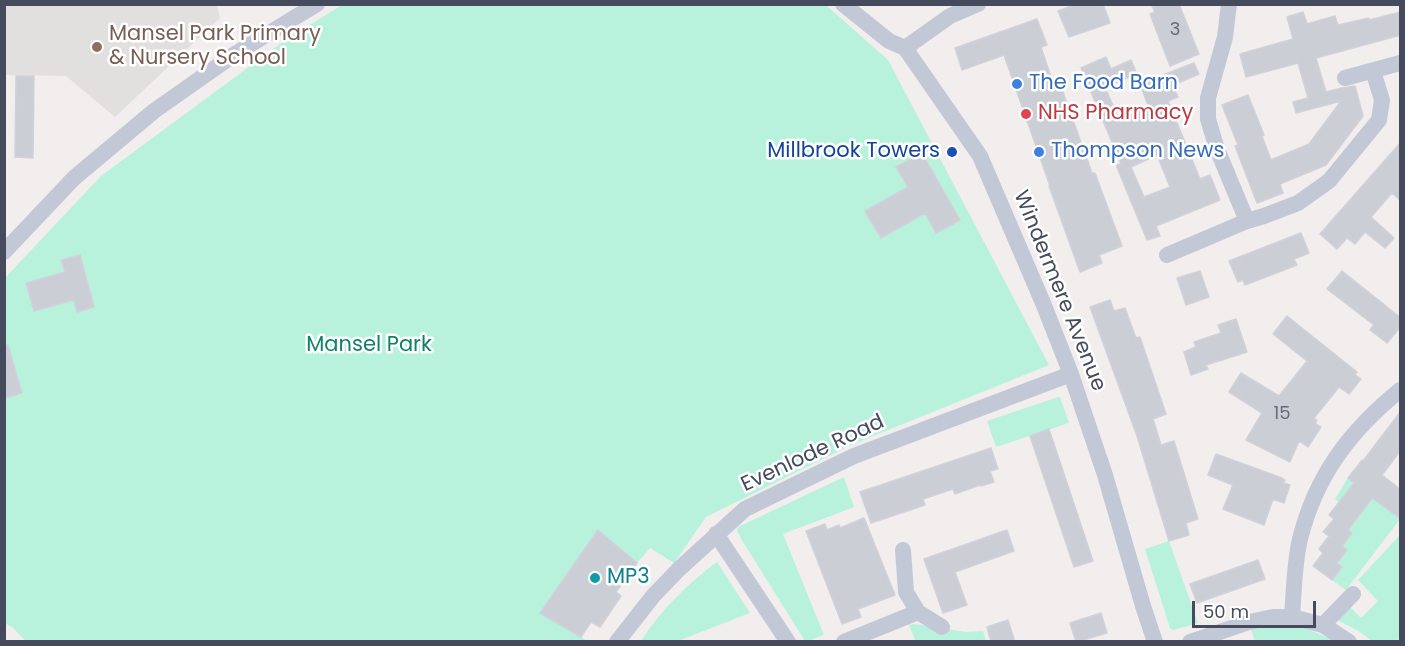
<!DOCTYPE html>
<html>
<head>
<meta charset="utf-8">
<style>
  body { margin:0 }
  #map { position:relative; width:1405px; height:646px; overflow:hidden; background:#f1eeed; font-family:Poppins,sans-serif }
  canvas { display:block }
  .frame { position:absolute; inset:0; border:6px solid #454b5c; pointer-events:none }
  .scale { position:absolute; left:1192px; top:601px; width:124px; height:27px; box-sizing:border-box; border:3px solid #454b5c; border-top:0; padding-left:8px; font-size:18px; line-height:21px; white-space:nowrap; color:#454b5c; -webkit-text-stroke:4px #fff; paint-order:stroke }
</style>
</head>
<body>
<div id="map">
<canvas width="1405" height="646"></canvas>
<div class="frame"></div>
<div class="scale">50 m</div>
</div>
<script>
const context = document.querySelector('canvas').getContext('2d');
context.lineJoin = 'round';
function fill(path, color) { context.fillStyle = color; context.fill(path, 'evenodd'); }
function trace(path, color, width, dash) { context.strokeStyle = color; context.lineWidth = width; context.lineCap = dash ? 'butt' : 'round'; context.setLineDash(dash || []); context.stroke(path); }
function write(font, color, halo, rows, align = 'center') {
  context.font = font + ' Poppins,sans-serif'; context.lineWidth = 5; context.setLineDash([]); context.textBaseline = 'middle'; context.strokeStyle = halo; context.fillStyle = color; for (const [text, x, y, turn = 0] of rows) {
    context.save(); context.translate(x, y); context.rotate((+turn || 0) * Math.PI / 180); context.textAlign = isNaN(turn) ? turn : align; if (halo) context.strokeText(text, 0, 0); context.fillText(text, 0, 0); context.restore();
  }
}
fill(new Path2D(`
  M5,4L217,5L220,18L115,117L66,76L5,75Z`), '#e2dfdf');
fill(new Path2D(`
  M342,5H824L827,6L888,60L1049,365L851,445L706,517L674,563L650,548L637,563L599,531L540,612L588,641H26L13,628L5,623L4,279L101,176L284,41Z
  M1060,397L1069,423L996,447L987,421L1055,398Z
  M844,477L854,507L783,534L824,635L808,641H805L743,542L737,531L738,527Z
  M1348,478L1400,519L1346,590L1332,580L1342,567L1338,563L1347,550L1342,546L1352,533L1348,530L1358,516L1335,499Z
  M1400,535V637L1397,641H1372L1357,630L1335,619L1348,605L1361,618L1378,601L1358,580Z
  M1169,541L1198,623L1173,630L1170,628L1145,549Z
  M717,562L750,613L678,641H641C660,611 688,583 717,562Z
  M913,624L923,625L946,634L948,629L965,632L983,631L986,641H913L915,640L909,625Z
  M1278,625L1301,626L1335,641H1255L1250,627Z`), '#b8f2dd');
const building = new Path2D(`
  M1077,4H1103L1110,23L1069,37L1058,11Z
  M1151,4H1179L1199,54L1170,66L1150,14L1155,12Z
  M1303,12L1307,24L1335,16L1338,25L1369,18V20L1401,12V35L1316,58L1326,92L1342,88L1355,86L1363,116L1326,165L1280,184L1283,193L1257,203L1235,146L1238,145L1222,105L1248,95L1264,135L1262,136L1271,160L1309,144L1341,101L1296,113L1293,102L1308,98L1298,63L1246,77L1240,54L1293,39L1287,17Z
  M1037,19L1047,45L1041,47L1053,83L1059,81L1092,173H1095L1122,246L1099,255L1102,263L1080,272L1049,186H1050L1004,55L962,70L955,48Z
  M1106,57L1111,69L1131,60L1137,74L1105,87L1119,120L1149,108L1140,84L1194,63L1199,74L1173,85L1178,97L1168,101L1200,179L1210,175L1220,200L1156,226L1160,236L1147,240L1116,165L1121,164L1081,68ZM1157,155L1170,187L1144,197L1131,167Z
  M16,76H34L33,158L15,157Z
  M1401,142V201L1392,193L1371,217L1394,238L1385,248L1365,232L1355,244L1347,238L1337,249L1320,234Z
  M922,153L960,220L936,233L925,213L881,238L865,211L908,187L896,167Z
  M1301,233L1309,253L1294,259L1297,265L1245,285L1243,280L1238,282L1229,261Z
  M80,255L94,307L77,312L74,300L34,311L26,283L65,272L61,260Z
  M1200,271L1209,297L1186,305L1177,278Z
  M1342,271L1401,318V326L1387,343L1370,330L1374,325L1327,289Z
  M1110,300L1114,311L1125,308L1136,338L1140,337L1166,414L1153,419L1161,445L1174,441L1198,519L1186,523L1189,535L1169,541L1137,436L1090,307Z
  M1287,316L1357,372L1355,375L1361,379L1349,394L1339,387L1314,418L1317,420L1315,423L1321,427L1308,447L1299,441L1290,462L1246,440L1262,413L1229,392L1241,373L1279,396L1307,361L1273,334Z
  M1236,319L1247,352L1206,365L1208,369L1191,375L1184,352L1196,347L1194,342L1221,333L1218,325Z
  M4,345H8L22,393L4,398Z
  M1401,411V450L1382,475L1401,490V519L1372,498L1348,530L1352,533L1342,546L1347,550L1337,563L1342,567L1332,580L1313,566L1323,553L1319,549L1329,536L1323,532L1334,519L1329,515L1354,483L1348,478L1362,460L1363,461Z
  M1049,429L1093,561L1074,567L1030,436Z
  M991,448L998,469L990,471L994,482L981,486L980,485L955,494L953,489L923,499L925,505L871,523L860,492Z
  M1216,454L1282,478L1285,480L1283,483L1290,485L1284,503L1273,499L1264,525L1223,509L1233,485L1208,475Z
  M864,518L895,595L858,609L861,617L842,624L806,531L825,524L827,530L839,525L840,528Z
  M598,530L637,563L616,592L621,596L600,627L591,622L581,637L540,613Z
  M1007,530L1014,551L955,572L967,605L943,613L924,559Z
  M1258,560L1265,579L1197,603L1190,584Z
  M1101,613L1107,633L1076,642L1070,623Z
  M1008,620L1015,642H991L987,627Z`);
fill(building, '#ccced6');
trace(building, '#d1d1da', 1.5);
trace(new Path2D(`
  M843,4L889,41L905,48L980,156L1043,303L1071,374L1105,475L1143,606L1155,642
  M1229,4L1225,37L1208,98V119L1217,149L1247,221
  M905,48L950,16L978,4
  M1345,78L1400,63
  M4,252L74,178L154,111L235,54L317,4
  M1167,255L1247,221L1264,216L1298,203L1329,181L1379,120L1382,100L1373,71
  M716,534L788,642
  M903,550L906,592L918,612L942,627
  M1292,617C1294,591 1294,565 1300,539C1316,475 1350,431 1400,390
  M1323,625L1353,594
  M617,642L653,596L679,569L745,509L854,456L1071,374
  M844,642L918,612
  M1190,642L1249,622L1273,617H1292L1323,625L1349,642`), '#c3c8d6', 16);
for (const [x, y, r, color] of [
  [97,47,6,"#8d6e63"],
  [1017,84,6,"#3f7fe0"],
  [1026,114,6,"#e0444e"],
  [952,152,6,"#1a4fb4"],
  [1039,152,6,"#3f7fe0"],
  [595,578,6,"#0f9aa8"]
]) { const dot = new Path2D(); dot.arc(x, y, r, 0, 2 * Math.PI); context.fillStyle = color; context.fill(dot); trace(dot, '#fff', 2); }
write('18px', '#676c7a', null, [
  ["3",1175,30],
  ["15",1282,414]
]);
write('21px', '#785e54', '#fff', [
  ["Mansel Park Primary",109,35],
  ["& Nursery School",109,59]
], 'left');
write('21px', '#366cbe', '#fff', [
  ["The Food Barn",1029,84],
  ["Thompson News",1051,152]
], 'left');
write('21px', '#be3a42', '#fff', [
  ["NHS Pharmacy",1038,114]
], 'left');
write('21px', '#164399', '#fff', [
  ["Millbrook Towers",940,152]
], 'right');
write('21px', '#454b5c', '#fff', [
  ["Windermere Avenue",1059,291,68],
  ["Evenlode Road",813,454,-25]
]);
write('21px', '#118267', '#fff', [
  ["Mansel Park",369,346]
]);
write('21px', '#0d838f', '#fff', [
  ["MP3",607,578]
], 'left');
</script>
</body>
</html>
